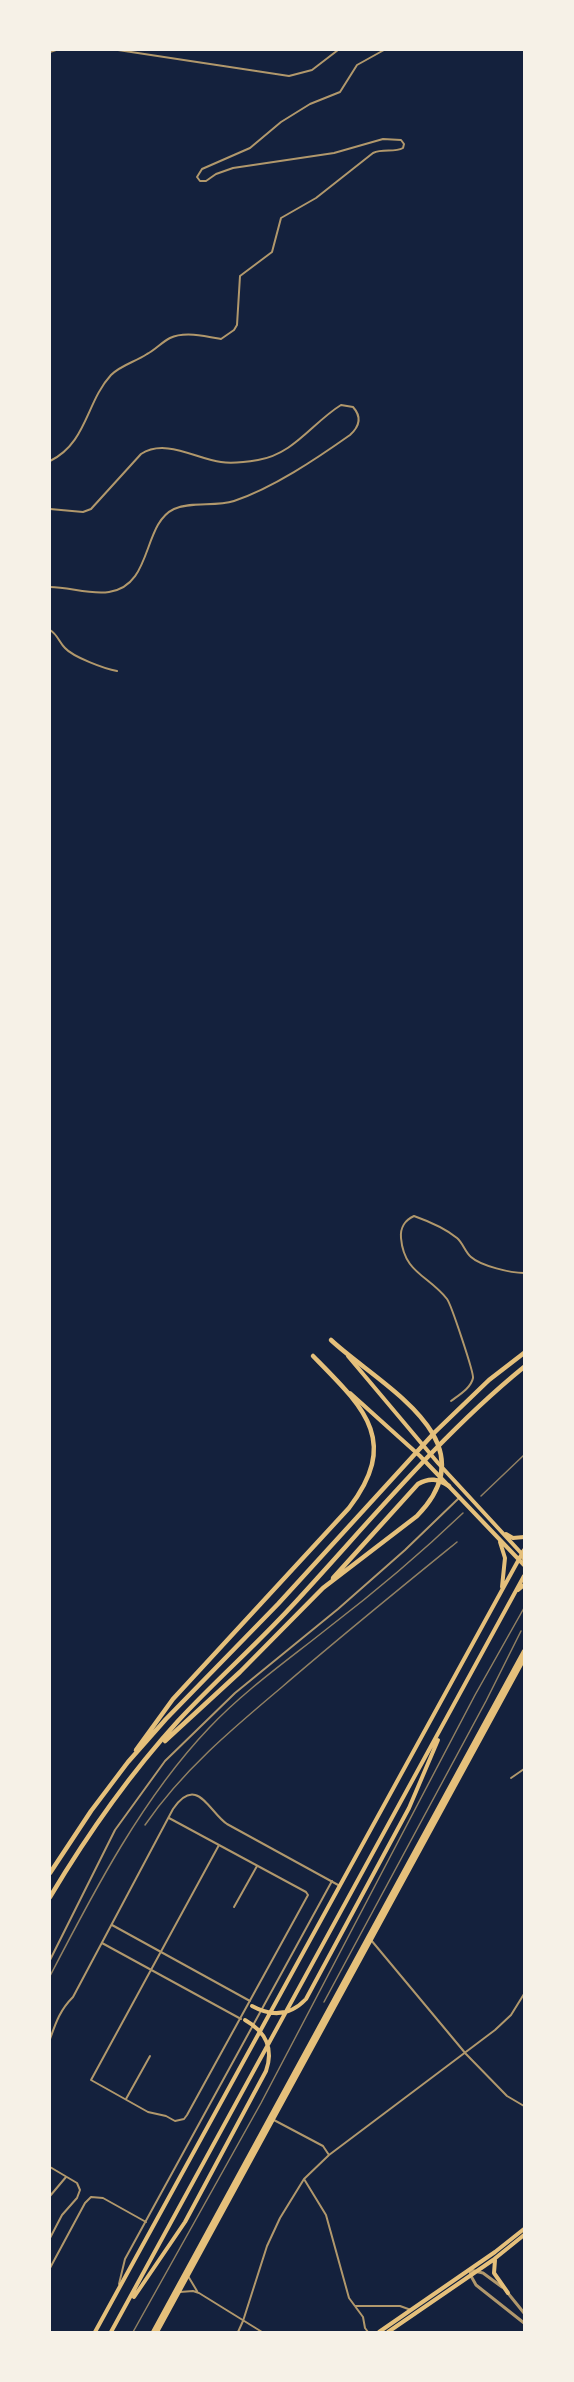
<!DOCTYPE html>
<html>
<head>
<meta charset="utf-8">
<style>
  body { margin:0 }
  #map { position:relative; width:574px; height:2382px; overflow:hidden; background:#14213d; font-family:Arial,sans-serif }
  canvas { display:block }
  .frame { position:absolute; inset:0; border:51px solid #f6f1e7; pointer-events:none }
</style>
</head>
<body>
<div id="map">
<canvas width="574" height="2382"></canvas>
<div class="frame"></div>
</div>
<script>
const context = document.querySelector('canvas').getContext('2d');
context.lineJoin = 'round';
function trace(path, color, width, dash) { context.strokeStyle = color; context.lineWidth = width; context.lineCap = dash ? 'butt' : 'round'; context.setLineDash(dash || []); context.stroke(path); }
trace(new Path2D(`
  M118,50L289,76L312,70L338,50
  M50,52L56,50
  M50,461C87,443 86,402 111,375C121,365 135,362 147,354C155,350 162,342 170,338C184,331 206,336 221,339L234,330L237,325L240,276L272,252L281,218L316,198L373,153C383,148 394,153 403,148L404,144L401,140L383,139L334,153L233,168L216,174L206,181H200L197,177L202,169L250,148L281,122L310,104L340,92L357,65L384,50
  M50,509L83,512L91,509L141,454C165,438 197,459 221,462C233,464 246,462 258,460C294,454 312,423 341,405L353,407C362,417 360,426 350,435C316,459 273,488 234,501C215,507 192,501 174,509C142,524 153,586 109,592C90,595 69,587 50,587
  M50,630C58,635 59,642 65,648C73,657 105,669 117,671
  M451,1401C459,1395 471,1388 473,1378C474,1373 451,1304 447,1299C428,1275 404,1273 401,1238C400,1228 405,1220 414,1216C428,1221 446,1229 457,1238C463,1243 465,1252 471,1257C481,1266 511,1273 524,1273
  M511,1778L524,1769
  M169,1818L306,1892L308,1895L187,2115L184,2119L175,2121L166,2116L148,2112L91,2080L219,1845
  M234,1907L257,1866
  M112,1925L250,2001
  M371,1940L466,2054L507,2096L524,2106
  M102,1943L241,2019
  M50,1960L115,1830L165,1761L235,1693L338,1609L405,1550L460,1497
  M50,2039C56,2022 60,2010 73,1997L173,1809C197,1774 209,1812 227,1824L340,1886
  M126,2099L150,2056
  M272,2119L323,2146L329,2155
  M50,2167L77,2183L80,2190L77,2198L62,2215L50,2238
  M304,2179L326,2215L349,2298L363,2317L365,2328L368,2332
  M50,2196L66,2177
  M50,2268L85,2203L91,2197L103,2198L146,2222
  M188,2276L197,2291
  M119,2284L125,2259L332,1881
  M180,2292L193,2291L199,2293L262,2332
  M355,2306H400L411,2310
  M238,2332L243,2321L267,2246L280,2218L304,2179L329,2155L495,2030L511,2015L524,1994`), '#b1986c', 2);
trace(new Path2D(`
  M502,2287L483,2273L470,2270L471,2276L476,2285L524,2323
  M507,2292L524,2313`), '#b1986c', 3);
trace(new Path2D(`
  M495,2260L494,2273L508,2293
  M153,2332L524,1651
  M157,2332L524,1659
  M379,2332L495,2252L524,2229
  M388,2332L493,2260L524,2235`), '#e5c07b', 4);
trace(new Path2D(`
  M348,1356L438,1463L522,1554L524,1559
  M350,1393L420,1456L524,1565
  M506,1534L513,1538L524,1537
  M500,1542L505,1558L502,1587
  M518,1590L524,1585
  M252,2006C272,2017 290,2016 306,1999L409,1808L438,1740
  M134,2297L185,2222L266,2071C274,2048 266,2032 245,2020
  M95,2332L524,1550
  M111,2332L524,1576`), '#e5c07b', 4);
trace(new Path2D(`
  M333,1578L418,1484C430,1477 438,1479 449,1486
  M165,1741L240,1672L323,1588L417,1516C492,1440 379,1385 331,1340
  M136,1750L173,1699L349,1508C401,1440 363,1407 313,1356
  M50,1873L91,1811L128,1762L166,1719L278,1604L435,1432L489,1380L524,1353
  M50,1897C87,1835 129,1775 178,1721C214,1682 254,1647 290,1608C366,1526 438,1437 524,1367`), '#e5c07b', 4.5);
trace(new Path2D(`
  M481,1496L524,1455
  M145,1825C182,1771 232,1729 282,1687C340,1637 398,1590 457,1542
  M50,1976C94,1891 143,1797 209,1728C245,1690 288,1660 328,1628C375,1592 420,1554 463,1513
  M324,2002L486,1701L521,1631
  M133,2332L261,2103L475,1695L524,1608`), '#918062', 1.5);
</script>
</body>
</html>
